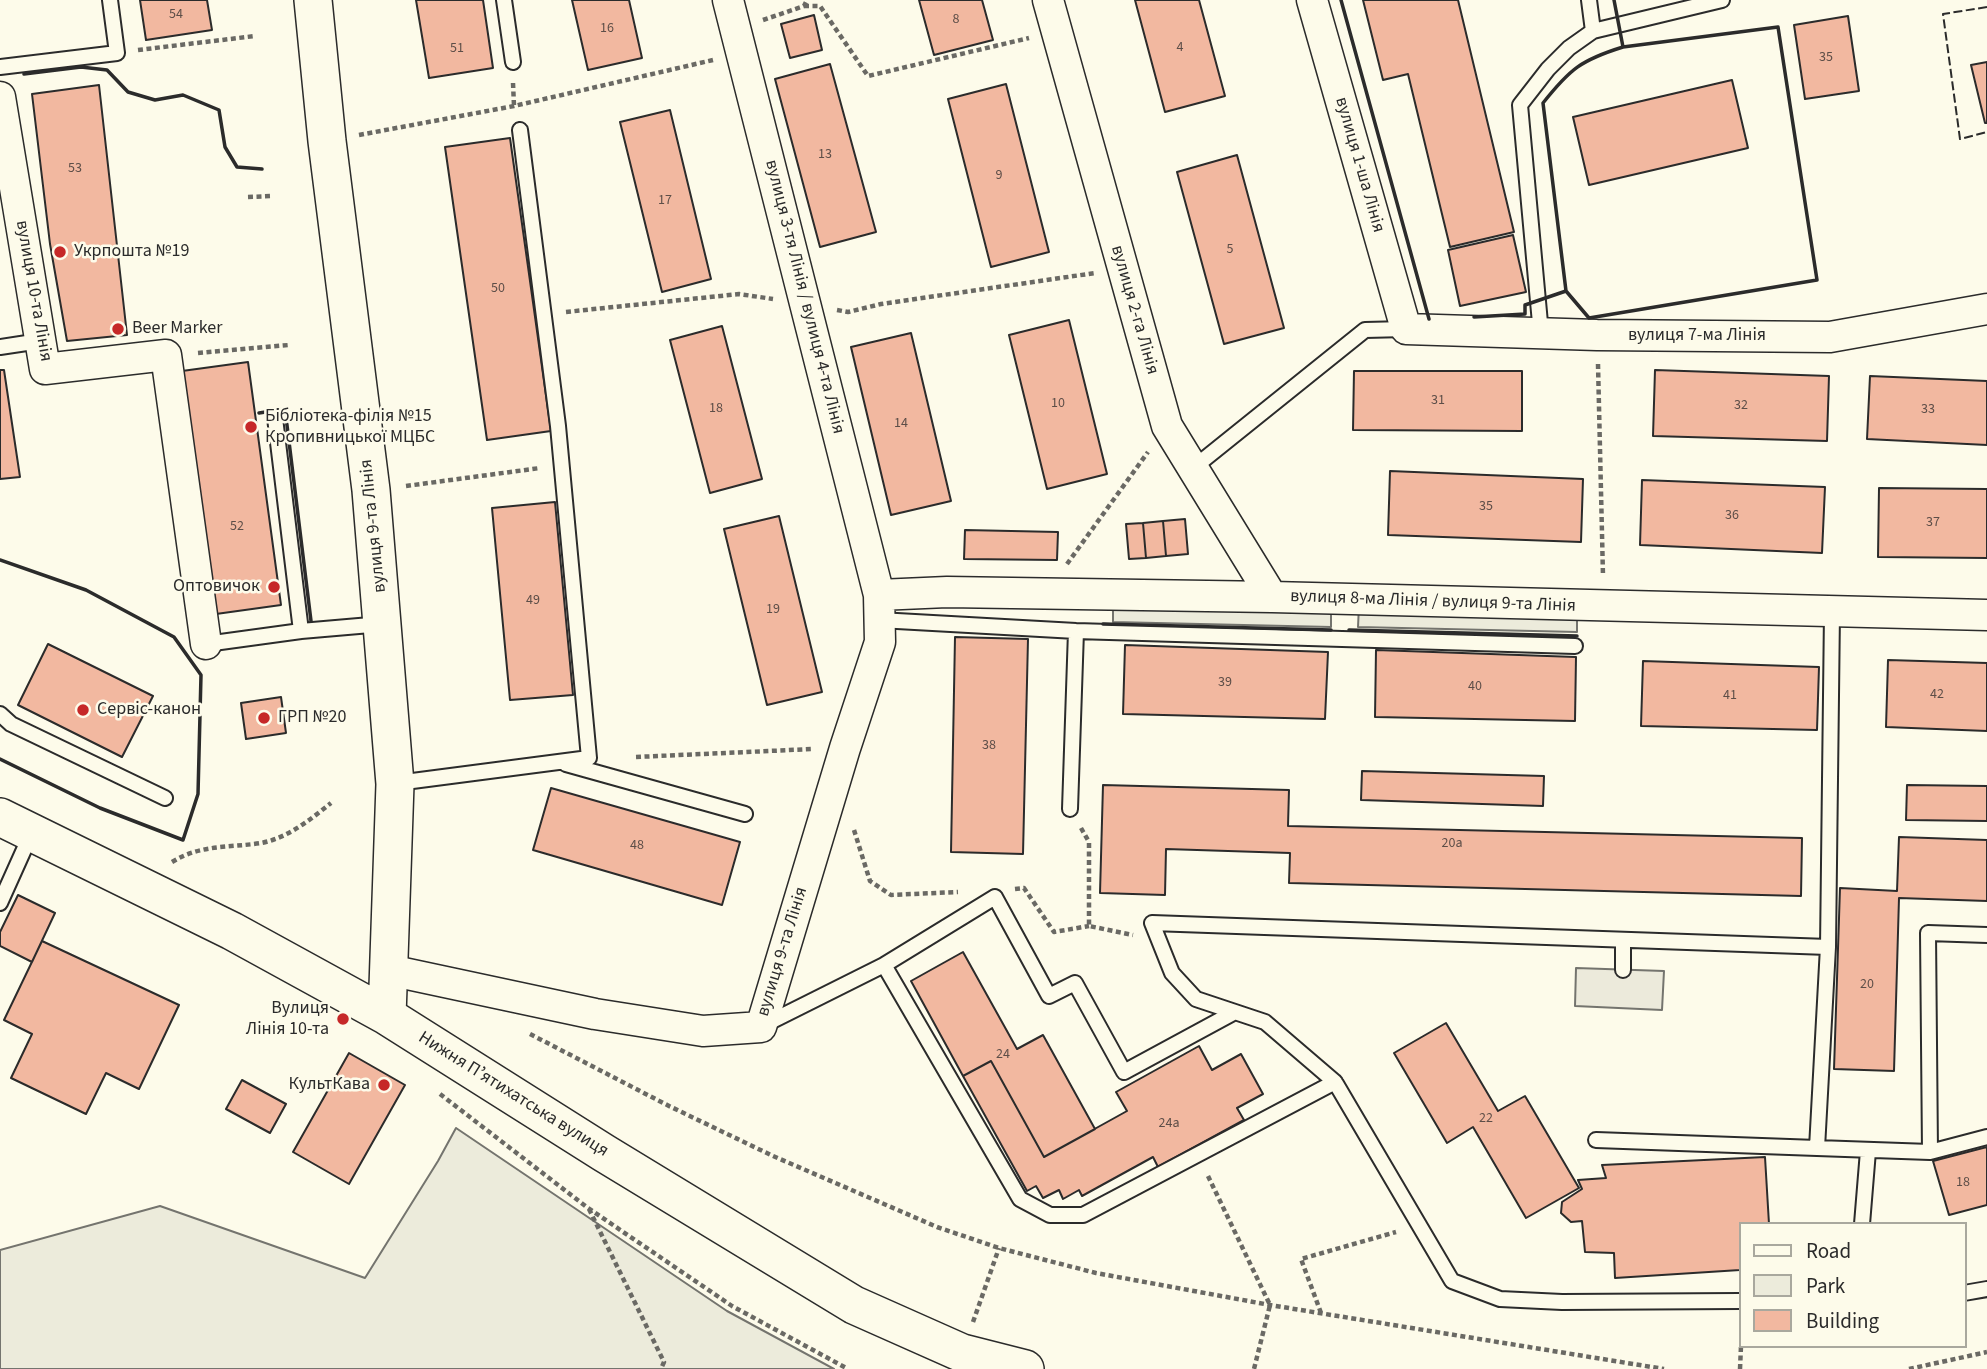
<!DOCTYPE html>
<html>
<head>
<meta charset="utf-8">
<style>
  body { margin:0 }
  #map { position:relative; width:1987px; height:1369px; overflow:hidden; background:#fdfbea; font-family:"Source Sans 3",sans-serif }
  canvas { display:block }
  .legend { position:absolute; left:1739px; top:1222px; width:228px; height:126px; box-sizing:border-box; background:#fdfbea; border:2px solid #a9a89e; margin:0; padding:9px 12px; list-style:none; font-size:21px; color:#2b2b2b }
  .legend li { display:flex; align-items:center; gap:14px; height:35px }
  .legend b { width:35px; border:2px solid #a9a89e }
</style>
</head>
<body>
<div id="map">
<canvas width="1987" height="1369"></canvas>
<ul class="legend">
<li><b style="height:9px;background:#fdfbea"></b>Road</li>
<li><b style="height:19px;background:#ecebdb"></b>Park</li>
<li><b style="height:19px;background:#f2b8a0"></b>Building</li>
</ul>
</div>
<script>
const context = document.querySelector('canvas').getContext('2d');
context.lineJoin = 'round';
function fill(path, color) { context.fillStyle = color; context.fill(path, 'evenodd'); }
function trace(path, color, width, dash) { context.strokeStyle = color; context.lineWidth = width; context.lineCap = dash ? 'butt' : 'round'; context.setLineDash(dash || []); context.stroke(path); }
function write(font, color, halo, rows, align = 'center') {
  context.font = font + ' "Source Sans 3",sans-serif'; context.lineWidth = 5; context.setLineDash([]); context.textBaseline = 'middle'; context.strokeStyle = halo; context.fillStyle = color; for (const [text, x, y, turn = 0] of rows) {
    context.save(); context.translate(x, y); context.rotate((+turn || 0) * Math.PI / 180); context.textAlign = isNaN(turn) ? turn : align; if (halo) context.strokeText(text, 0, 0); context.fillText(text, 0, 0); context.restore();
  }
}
const green = new Path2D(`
  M1113,600L1331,605V627L1113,622Z
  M1359,605L1577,610V632L1358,627Z
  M456,1128L727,1311L834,1369H0V1250L160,1206L365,1278L438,1161Z`);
fill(green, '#ecebdb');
trace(green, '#74746e', 2);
const parking = new Path2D(`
  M1576,968L1664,971L1662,1010L1575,1006Z`);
fill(parking, '#eceadb');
trace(parking, '#74746e', 2);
const building = new Path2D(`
  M140,0H207L212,30L146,40Z
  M416,0H483L493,68L429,78Z
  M572,0H629L642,58L588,70Z
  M919,0H982L993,40L934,55Z
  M1135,0H1199L1225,96L1165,112Z
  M1363,0H1458L1514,232L1450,247L1408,74L1383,80Z
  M814,15L822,50L790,58L781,24Z
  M1848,16L1859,91L1805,99L1794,25Z
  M1987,62V123H1985L1971,65Z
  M830,64L876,232L820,247L775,79Z
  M1732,80L1748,148L1589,185L1573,117Z
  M1006,84L1049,252L991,267L948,99Z
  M99,85L127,335L67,341L50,244L32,94Z
  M670,110L711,279L662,292L620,122Z
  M510,138L551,431L487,440L445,147Z
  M1237,155L1284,328L1224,344L1177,172Z
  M1513,235L1526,292L1460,306L1448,250Z
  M1069,320L1107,474L1047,489L1009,335Z
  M722,326L762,479L710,493L670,340Z
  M911,333L951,501L891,515L851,347Z
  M248,362L281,605L216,614L182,371Z
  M0,370H4L20,477L0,479Z
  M1655,370L1829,376L1827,441L1653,436Z
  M1354,371H1522V431L1353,430Z
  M1870,376L1987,381V445L1867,439Z
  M1390,471L1583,479L1581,542L1388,535Z
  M1642,480L1825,487L1822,553L1640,545Z
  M1879,488L1987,489V558L1878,557Z
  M555,502L573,695L510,700L492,508Z
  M779,516L822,692L767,705L724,529Z
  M1185,519L1188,554L1166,556L1163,521Z
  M1163,521L1166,556L1146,558L1143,523Z
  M1143,523L1146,558L1129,559L1126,524Z
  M965,530L1058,532L1057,560L964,559Z
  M955,637L1028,639L1023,854L951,852Z
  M48,644L153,696L122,757L18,705Z
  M1125,645L1328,652L1325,719L1123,714Z
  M1376,650L1576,657L1575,721L1375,717Z
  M1888,660L1987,663V731L1886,727Z
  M1643,661L1819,667L1817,730L1641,726Z
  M281,697L286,733L246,739L241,703Z
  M1362,771L1544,776L1543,806L1361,800Z
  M1103,785L1289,790L1288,826L1802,838L1801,896L1289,883L1290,853L1166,849L1165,895L1100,893Z
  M1907,785L1987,786V821L1906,820Z
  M551,788L740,842L722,905L533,850Z
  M1899,837L1987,840V901L1899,898L1894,1071L1834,1069L1840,888L1897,891Z
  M18,895L55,913L32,962L0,946V932Z
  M42,941L179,1005L139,1089L106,1073L86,1114L11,1078L32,1034L4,1020Z
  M963,952L1017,1049L1043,1035L1095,1129L1044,1157L991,1061L963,1076L911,981Z
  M1446,1023L1498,1111L1525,1096L1579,1188L1526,1218L1473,1127L1447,1143L1394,1053Z
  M1199,1046L1212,1070L1241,1054L1263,1094L1237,1108L1244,1120L1158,1167L1153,1157L1082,1196L1079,1190L1063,1199L1059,1190L1043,1198L1036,1186L1027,1191L963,1076L991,1061L1044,1157L1127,1111L1116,1092Z
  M349,1053L405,1085L349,1184L293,1152Z
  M242,1080L286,1104L270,1133L226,1109Z
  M1987,1147V1205L1949,1215L1933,1161Z
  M1765,1157L1769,1224H1740V1270L1615,1278L1614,1253L1585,1252L1582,1221L1571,1222L1561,1213L1562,1202L1582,1189L1578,1180L1606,1178L1602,1165Z`);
fill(building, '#f2b8a0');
trace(building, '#2b2b2b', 2);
const service = new Path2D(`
  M504,0L513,62
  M1589,0L1593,31
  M0,67L117,53L110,0
  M1541,334L1520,105L1548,69L1569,48L1593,31L1722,0
  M0,347L40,341
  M275,418L301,631
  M1192,469L1365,330L1406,329
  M1832,612L1828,947L1817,1148L1930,1152L1987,1137
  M879,620L1076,631L1575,646
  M206,644L301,631L382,624
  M0,714L11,724L165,798
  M566,764L745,814
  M397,783L589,758L558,426L520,130
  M1070,809L1076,631
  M0,903L31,834
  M884,965L995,897L1049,996L1075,983L1124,1072L1233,1013
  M1623,970V940
  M762,1026L884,965L1020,1199L1050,1215H1083L1335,1082L1452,1281L1500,1299L1562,1302L1740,1301
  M1335,1082L1265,1022L1196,999L1172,973L1152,923L1828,947
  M1596,1140L1817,1148
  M1930,1152L1928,933L1987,935
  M1862,1224L1868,1151
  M1964,1293L1987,1289`);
const minor = new Path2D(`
  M1048,0L1167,426L1272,597
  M1312,0L1406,329L1597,335L1830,337L1987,309
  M0,97L45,369L166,355L206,644
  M879,595L947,592L1272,597L1987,615
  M389,970L595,1014L703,1031L761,1027L845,748L880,642L879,595L728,0`);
const tertiary = new Path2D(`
  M313,0L327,141L371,490L395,784L387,1016
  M0,817L232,931L387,1016L604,1153L854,1305L962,1353L1025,1369`);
trace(service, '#2b2b2b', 18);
trace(minor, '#2b2b2b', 33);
trace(tertiary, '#2b2b2b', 40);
trace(new Path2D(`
  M804,6H820L868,76L1029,38
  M763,20L804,6L807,0
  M138,50L255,36
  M513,83L514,106
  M359,135L514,106L713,60
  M248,197L273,196
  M837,310L848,312L881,304L1095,273
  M566,312L739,294L773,299
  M198,353L289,345
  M1598,364L1603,576
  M406,486L540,468
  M1067,564L1148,452
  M636,757L813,749
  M1081,828L1089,842V926L1133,935
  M854,830L870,881L891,895L958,892
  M172,862C201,844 229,848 261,843C288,838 311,819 331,803
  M1015,889L1024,888L1054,932L1089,926
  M530,1034L669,1106L773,1156L937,1227L999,1248L1096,1273L1270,1305L1664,1369
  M440,1094L588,1208L732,1306L848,1369
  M1208,1176L1270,1305L1254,1369
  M589,1209L664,1362L661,1369
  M1321,1313L1301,1259L1396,1232
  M973,1322L999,1248
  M1740,1369L1741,1346
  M1909,1369L1987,1352`), '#6a6964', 4.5, [5, 3.5]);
trace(service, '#fdfbea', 14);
trace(minor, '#fdfbea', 30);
trace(tertiary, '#fdfbea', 37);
trace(new Path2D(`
  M1987,7L1943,14L1960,139L1987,132`), '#2b2b2b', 2, [9, 3.5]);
trace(new Path2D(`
  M1341,0L1429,319
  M24,74L81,67L107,70L128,92L155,100L183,95L219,110L225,147L237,167L262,169
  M1566,291L1589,318L1817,280L1778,27L1623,47
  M1474,317L1525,314V305L1566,291L1543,103C1570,69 1581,60 1623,47L1614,0
  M259,413L285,409L311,621
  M0,560L86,590L174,637L201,675L198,794L183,840L100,808L0,759
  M1103,624L1331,630
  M1349,630L1577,636`), '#2b2b2b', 3.5);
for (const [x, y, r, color] of [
  [60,252,7,"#c62828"],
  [118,329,7,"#c62828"],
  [251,427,7,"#c62828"],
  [274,587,7,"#c62828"],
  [83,710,7,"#c62828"],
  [264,718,7,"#c62828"],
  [343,1019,7,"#c62828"],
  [384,1085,7,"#c62828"]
]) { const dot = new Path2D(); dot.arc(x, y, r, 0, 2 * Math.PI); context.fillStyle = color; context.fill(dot); trace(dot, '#fdfbea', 2.5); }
write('14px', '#5d4e48', null, [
  ["54",176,15],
  ["8",956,20],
  ["16",607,29],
  ["4",1180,48],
  ["51",457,49],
  ["35",1826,58],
  ["13",825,155],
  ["53",75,169],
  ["9",999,176],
  ["17",665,201],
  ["5",1230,250],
  ["50",498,289],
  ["31",1438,401],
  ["10",1058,404],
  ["32",1741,406],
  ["18",716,409],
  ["33",1928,410],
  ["14",901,424],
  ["35",1486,507],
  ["36",1732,516],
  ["37",1933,523],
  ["52",237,527],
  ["49",533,601],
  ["19",773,610],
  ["39",1225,683],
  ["40",1475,687],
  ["42",1937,695],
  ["41",1730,696],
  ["38",989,746],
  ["20а",1452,844],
  ["48",637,846],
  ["20",1867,985],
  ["24",1003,1055],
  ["22",1486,1119],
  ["24а",1169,1124],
  ["18",1963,1183]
]);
write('18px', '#2b2b2b', '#fdfbea', [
  ["вулиця 1-ша Лінія",1359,165,74],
  ["вулиця 10-та Лінія",33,291,80],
  ["вулиця 3-тя Лінія / вулиця 4-та Лінія",804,297,76],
  ["вулиця 2-га Лінія",1134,310,74],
  ["вулиця 7-ма Лінія",1697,336],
  ["вулиця 9-та Лінія",374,526,-96],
  ["вулиця 8-ма Лінія / вулиця 9-та Лінія",1433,602,2],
  ["вулиця 9-та Лінія",783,952,-73],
  ["Нижня Пʼятихатська вулиця",513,1095,32]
]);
write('18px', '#2b2b2b', '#fdfbea', [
  ["Укрпошта №19",74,252],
  ["Beer Marker",132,329],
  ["Бібліотека-філія №15",265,417],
  ["Кропивницької МЦБС",265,438],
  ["Оптовичок",260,587,"right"],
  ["Сервіс-канон",97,710],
  ["ГРП №20",278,718],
  ["Вулиця",329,1009,"right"],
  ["Лінія 10-та",329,1030,"right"],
  ["КультКава",370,1085,"right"]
], 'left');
</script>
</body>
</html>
